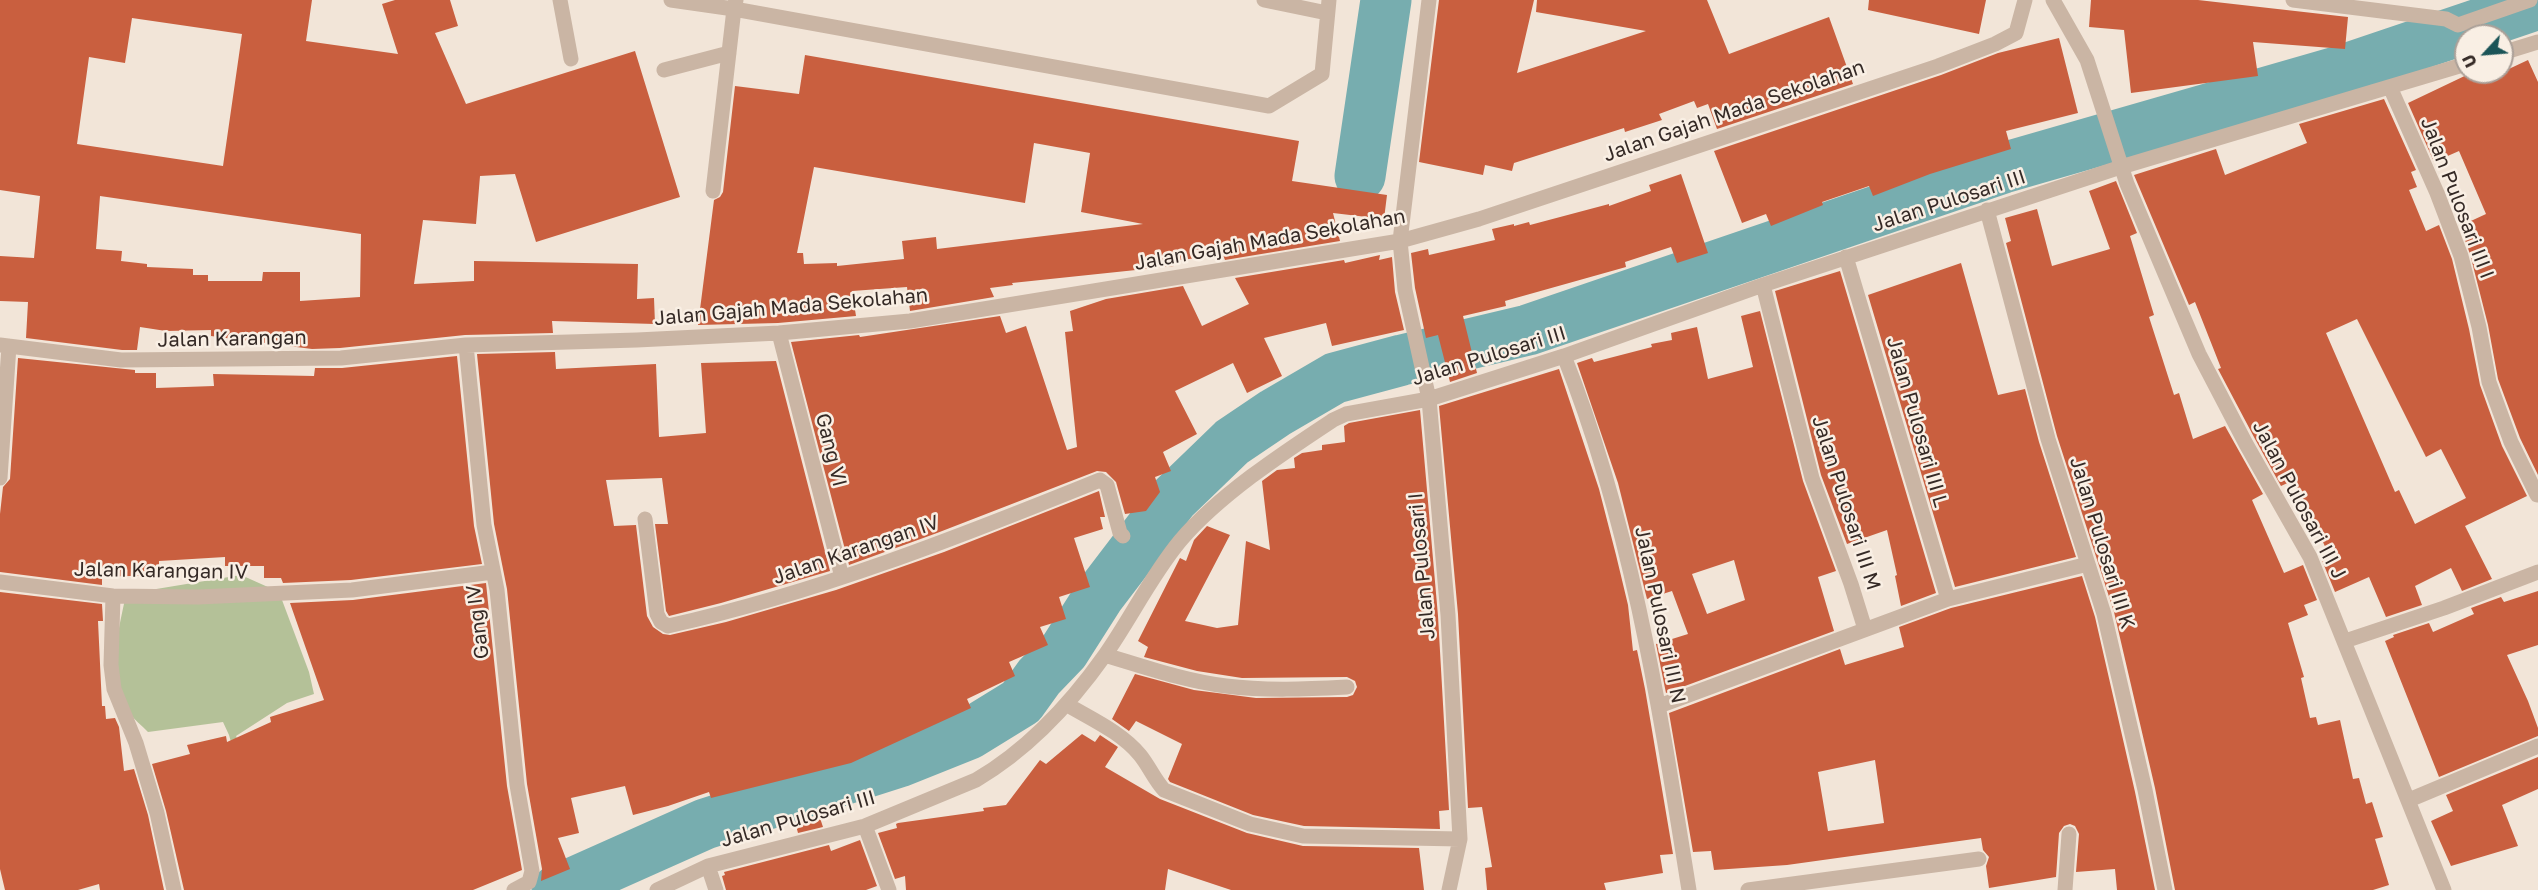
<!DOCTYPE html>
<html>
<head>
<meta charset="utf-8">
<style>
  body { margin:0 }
  #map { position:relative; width:2538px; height:890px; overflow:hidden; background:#f2e5d8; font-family:"Golos Text",sans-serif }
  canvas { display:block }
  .north { position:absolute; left:2454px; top:24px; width:60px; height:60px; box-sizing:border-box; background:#f9efe4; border:2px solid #aba098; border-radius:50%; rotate:244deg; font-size:16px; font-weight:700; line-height:24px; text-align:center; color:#352a26 }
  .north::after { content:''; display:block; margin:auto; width:21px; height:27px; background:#1b5457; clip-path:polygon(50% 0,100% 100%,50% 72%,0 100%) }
</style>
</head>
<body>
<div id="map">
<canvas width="2538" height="890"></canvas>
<div class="north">U</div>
</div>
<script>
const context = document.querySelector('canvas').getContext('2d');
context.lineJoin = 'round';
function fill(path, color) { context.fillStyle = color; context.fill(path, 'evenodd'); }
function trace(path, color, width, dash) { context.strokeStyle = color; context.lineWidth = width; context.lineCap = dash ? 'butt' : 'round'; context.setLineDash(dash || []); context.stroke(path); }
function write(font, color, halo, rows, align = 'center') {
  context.font = font + ' "Golos Text",sans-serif'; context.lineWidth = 5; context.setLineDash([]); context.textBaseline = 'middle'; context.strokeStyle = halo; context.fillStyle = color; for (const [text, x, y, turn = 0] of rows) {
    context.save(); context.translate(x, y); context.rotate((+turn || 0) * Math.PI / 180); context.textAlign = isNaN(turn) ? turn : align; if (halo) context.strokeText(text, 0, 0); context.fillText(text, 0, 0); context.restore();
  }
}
fill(new Path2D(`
  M241,575L279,592L309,672L314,694L287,703L236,736L247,763L235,756L229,735L223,722L148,732C142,726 134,719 128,712C104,679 119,630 126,594Z`), '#b4c198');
trace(new Path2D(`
  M1360,176L1386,0
  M557,890L705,824L899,762L969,734L1021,702L1039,677L1064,651L1099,596L1173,499L1232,442L1275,413L1335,378L1402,360L1528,330L2003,168L2340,71L2538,4`), '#77adaf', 51);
fill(new Path2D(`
  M0,0H312L306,41L398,54L382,4L395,0H450L458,26L435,33L466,104L635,51L680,197L536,242L515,174L480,176L476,224L423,220L414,284L474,281V261L638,264L637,299L654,298L655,324L552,321L553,333L465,335L340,348L312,349L211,336V330L166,331L140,327L137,350H122L26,338L28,302L0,301V256L34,258L40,196L0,190ZM132,18L242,34L223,166L77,144L89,57L125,63ZM100,196L361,234L360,297L300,301V272H263L262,281H208V275H193V269L147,267V264L121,261L122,251L96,249Z
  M1439,0H1534L1517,73L1646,31L1536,12L1537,0H1707L1729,54L1829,17L1853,84L1717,129L1708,104L1697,108L1694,101L1659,114L1662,120L1625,132L1624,128L1514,163L1512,171L1485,165L1483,175L1419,162Z
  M1869,0H1986L1979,34L1868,10Z
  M2091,0H2198L2348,17L2345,49L2253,42L2258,76L2131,93L2124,30L2089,27Z
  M2059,38L2078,113L2006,131L2011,149L1930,174L1873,196L1869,186L1822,202L1823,205L1771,226L1766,214L1742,223L1714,151L1941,75L1998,53Z
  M805,55L1299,141L1292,181L1387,195L1384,219L1333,213L1340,241L1225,260L1223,255L1172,261L1174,266L1012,283L1013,285L990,288L994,297L910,311L907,287L852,291L856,316L778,323L698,325L714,200L720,197L723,192L735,86L799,94ZM1034,143L1090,153L1081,212L1143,224L937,249L936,237L902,241L904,259L866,263L837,266V263L804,264L803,253H797L814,167L1025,203Z
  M2528,60L2538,82V475L2520,438L2498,379L2488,325L2470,254L2460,226L2486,214L2459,151L2434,162L2408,103L2473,72H2476L2481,82Z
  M2384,99L2416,170L2411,172L2417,187L2409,190L2426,231L2439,225L2452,259L2469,329L2480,385L2502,446L2527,496L2465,526L2492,579L2462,591L2451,568L2415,586L2422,605L2386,617L2369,577L2335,592L2321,558L2329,555L2294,480L2281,486L2255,439L2218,369L2221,368L2195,302L2189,305L2134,175L2216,149L2225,175L2307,143L2299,124ZM2357,319L2426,457L2441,449L2466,498L2415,524L2399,490L2395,492L2326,333Z
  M1681,174L1708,253L1677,263L1671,247L1625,262L1626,267L1505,301L1506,306L1463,316L1477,373L1450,382L1438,335L1426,338L1415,288L1411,253L1428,249L1429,255L1495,240L1492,229L1514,224V226L1529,222L1530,225L1609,204V206L1651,191L1649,185Z
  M2116,181L2137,233L2130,236L2154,315L2149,317L2174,395L2179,393L2193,439L2225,426L2263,494L2252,500L2284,573L2303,565L2317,600L2304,605L2308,615L2288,623L2304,677L2301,678L2310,718L2316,717L2318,725L2340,720L2353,779L2359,778L2366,804L2372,802L2383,837L2375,839L2389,885L2373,890H2175L2155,788L2114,612L2057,436L2006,243L2011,241L2005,218L2037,209L2052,266L2110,249L2089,191Z
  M1380,255L1379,260L1392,257L1395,292L1404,330L1332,346L1326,323L1264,338L1282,376L1247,393L1233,363L1175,391L1197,434L1163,452L1171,471L1155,477L1160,492L1146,511L1125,514L1116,482L1106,472L1097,471L937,533L849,565L791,342L859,335L860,337L1000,316L1006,333L1026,326L1067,450L1077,447L1065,332L1073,331L1070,311L1106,299L1183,286L1202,326L1249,304L1235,278L1344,260L1345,263Z
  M1961,263L1998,395L2025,389L2039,442L2076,557L1955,587L1868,295Z
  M1840,271L1936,593L1901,606L1895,576L1897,575L1887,530L1847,544L1821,475L1775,291Z
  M1760,311L1803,481L1836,571L1818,577L1834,631L1666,693L1656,644L1688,634L1672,591L1647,599L1618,483L1577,363L1592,358L1594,362L1652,347L1651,344L1672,340L1671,333L1697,327L1708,379L1753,367L1741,316ZM1734,560L1745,600L1707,614L1692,574Z
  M555,352L556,369L656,364L659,437L706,433L701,363L776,361L830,571L721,603L669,616L666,611L655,524H668L662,478L606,480L614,526L636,525L647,616L653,627L663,634L670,635L726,622L836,590L944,552L1099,491L1105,517H1100L1103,529L1074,538L1090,587L1059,597L1066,619L1040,627L1048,645L1009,662L1015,676L967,699L971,708L851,763L711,798L709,792L668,806L633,815L625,786L571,798L579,833L558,838L570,869L541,881L542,869L527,784L507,589L494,524L477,354Z
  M457,356L474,526L482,564L351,580L283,583L281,578H264V566H225V557L159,561V575L102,577V585L0,572V514L3,487L10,479L18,358L135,370V373H156V388L214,386L213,374L314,376L315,368H342Z
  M1559,369L1599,489L1616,555L1628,605L1633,651L1637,650L1645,689L1673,854L1660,855L1663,873L1604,883L1606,890H1487L1485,868L1492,867L1482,807L1468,808L1458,614L1439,406Z
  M1420,410L1438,616L1449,810L1439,811L1440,829L1304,826L1253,815L1170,782L1168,779L1182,744L1136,721L1129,731L1112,719L1135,674L1194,690L1256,698L1347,697L1353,695L1357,687L1355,681L1347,677L1242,678L1197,671L1144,657L1148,647L1138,641L1180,558L1186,561L1194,540L1207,526L1230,535L1185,621L1217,628L1238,625L1246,541L1270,550L1262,481L1277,470L1295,468L1294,458L1302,453L1322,450V445L1345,442L1344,426L1349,423Z
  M2082,576L2095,617L2135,792L2155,890H2117L2115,869L2076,872L2079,834L2075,826L2070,824L2064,826L2059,833L2056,877L1989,888L1986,866L1989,857L1983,850L1981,838L1787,865L1714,870L1711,851L1693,852L1669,713L1840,649L1845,665L1904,647L1899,627L1951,608ZM1875,760L1884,823L1828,831L1818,772Z
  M486,583L507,786L522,870L473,890H184L166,811L152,764L190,754L187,745L226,736L227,742L271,722L270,717L324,700L290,603L353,600Z
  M2538,591V645L2507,655L2528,701L2538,728V736L2439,777L2385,641L2394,637L2393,635L2429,623L2433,632L2474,614L2471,608L2501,597L2504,602Z
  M0,592L102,604L103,621H98L102,706H105L106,719L115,718L119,727L124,771L134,769L148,815L164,890H100L99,884L78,890H5L0,869Z
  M1082,734L1095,742L1100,735L1118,747L1105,767L1160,799L1247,833L1303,846L1419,848L1424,890H1231L1168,869L1165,890H906L905,876L895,879L878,833L897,828L896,824L898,823L984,811L983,808L1006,805L1040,760L1046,764Z
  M2538,757V789L2502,805L2518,846L2451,866L2431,821L2453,811L2446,795Z
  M819,815L823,827L798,833L795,822Z
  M860,840L877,886L866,890H726L722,876L725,875L724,872L829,845L831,851Z`), '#c95f3f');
trace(new Path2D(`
  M560,0L571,59
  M671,0L734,9L736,0
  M1264,0L1327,13
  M1429,0L1400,241L1405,290L1429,399L1448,615L1460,839L1449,890
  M2053,0L2087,60L2127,184L2199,354L2246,444L2310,557L2444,890
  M2293,0L2446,19L2458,25L2530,0
  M2502,53L2538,42
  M664,70L729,53
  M2390,87L2437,193L2461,256L2479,327L2489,382L2511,442L2537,495
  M713,191L734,9L1269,106L1322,74L1329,0
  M1987,210L2048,439L2104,614L2145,790L2165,890
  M1846,257L1948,599
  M1763,285L1812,478L1851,584L1865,629
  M779,333L842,577
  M0,345L121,360L341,358L466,345L637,340L779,333L910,321L1400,241L1479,219L1938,66L1995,44L2016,33L2025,0
  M466,345L484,525L497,590L517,785L532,871L529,882L514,890
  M1564,356C1632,526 1660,710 1689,890
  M0,478L9,346
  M645,519L657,614L661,622L668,626C817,593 959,537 1100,480L1107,485L1120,533L1123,536
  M0,582L113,596L198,597L352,590L493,572
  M113,596L111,665L114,689L136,743L157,813L174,890
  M2345,641L2444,608L2538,572
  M1105,655C1145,667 1185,681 1226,686C1266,691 1307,689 1347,687
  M1066,704C1091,719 1121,732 1140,755C1149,766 1154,779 1164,790L1250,824L1303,836L1460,839
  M1659,706L1948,599L2088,564
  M2409,800L2538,746
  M865,826L889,890
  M708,866L716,890
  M657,890L708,866L865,826L976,780C1027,750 1071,703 1105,655C1131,618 1151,576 1180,541C1219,495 1283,453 1333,420L1346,414L1429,399L1564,356L1763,285L2121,167L2466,64
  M1748,890L1979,859
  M2065,890L2069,834`), '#cab5a4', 15);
write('20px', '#352a26', '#f9efe4', [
  ["Jalan Gajah Mada Sekolahan",1734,111,-19],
  ["Jalan Pulosari III I",2457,198,69],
  ["Jalan Pulosari III",1949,201,-18],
  ["Jalan Gajah Mada Sekolahan",1270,240,-10],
  ["Jalan Gajah Mada Sekolahan",791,307,-5],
  ["Jalan Karangan",232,339,-1],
  ["Jalan Pulosari III",1489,356,-17],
  ["Jalan Pulosari III L",1917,422,74],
  ["Gang VI",831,450,76],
  ["Jalan Pulosari III J",2299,500,62],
  ["Jalan Pulosari III M",1846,503,72],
  ["Jalan Pulosari III K",2102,543,73],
  ["Jalan Karangan IV",856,550,-19],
  ["Jalan Pulosari I",1422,566,-95],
  ["Jalan Karangan IV",161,571,1],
  ["Jalan Pulosari III N",1660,615,78],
  ["Gang IV",478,622,-97],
  ["Jalan Pulosari III",798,819,-16]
]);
</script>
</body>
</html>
